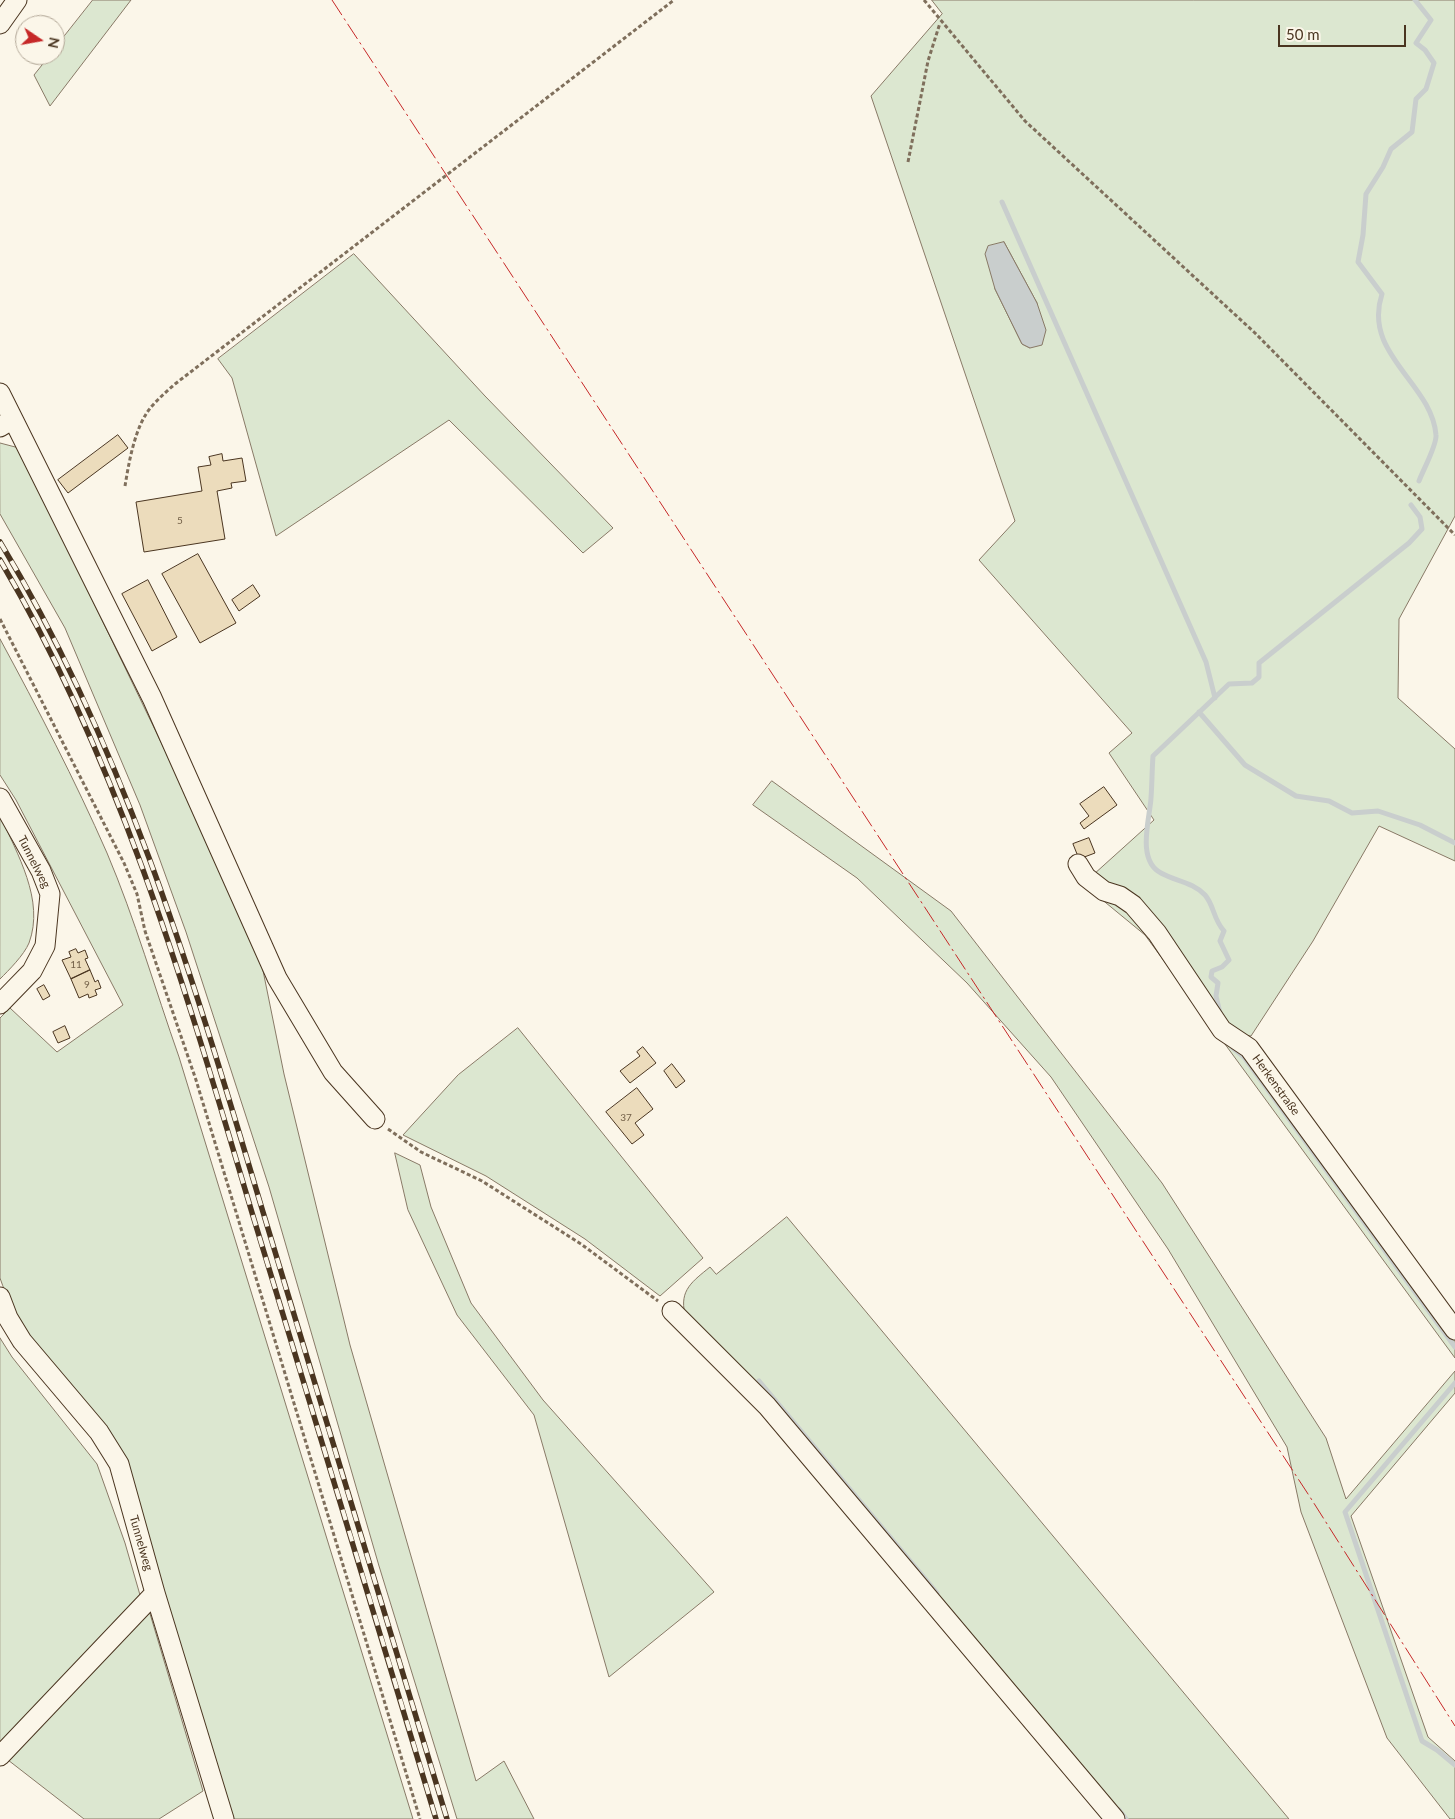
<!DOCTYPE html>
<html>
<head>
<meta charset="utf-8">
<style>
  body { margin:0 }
  #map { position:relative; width:1455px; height:1819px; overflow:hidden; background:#fbf6e9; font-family:Lato,sans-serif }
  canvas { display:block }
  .north { position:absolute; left:15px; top:15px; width:50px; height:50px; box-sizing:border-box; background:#fbf6e9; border:1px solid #b4a999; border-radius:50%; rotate:102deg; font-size:14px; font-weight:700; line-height:20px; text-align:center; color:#4a3520 }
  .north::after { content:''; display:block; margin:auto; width:18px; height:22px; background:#c62828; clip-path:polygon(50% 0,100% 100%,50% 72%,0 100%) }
  .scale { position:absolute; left:1278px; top:25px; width:128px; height:22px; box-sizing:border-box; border:2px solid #4a3520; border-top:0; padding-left:6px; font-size:15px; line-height:18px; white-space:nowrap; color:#4a3520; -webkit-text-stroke:4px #fbf6e9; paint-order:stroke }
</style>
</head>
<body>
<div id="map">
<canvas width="1455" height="1819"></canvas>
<div class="north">N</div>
<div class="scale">50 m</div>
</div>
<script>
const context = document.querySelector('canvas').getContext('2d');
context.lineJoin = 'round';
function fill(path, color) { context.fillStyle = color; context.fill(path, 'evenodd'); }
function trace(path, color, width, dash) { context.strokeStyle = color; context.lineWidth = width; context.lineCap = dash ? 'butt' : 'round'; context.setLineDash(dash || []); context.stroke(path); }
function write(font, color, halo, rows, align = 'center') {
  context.font = font + ' Lato,sans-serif'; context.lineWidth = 4; context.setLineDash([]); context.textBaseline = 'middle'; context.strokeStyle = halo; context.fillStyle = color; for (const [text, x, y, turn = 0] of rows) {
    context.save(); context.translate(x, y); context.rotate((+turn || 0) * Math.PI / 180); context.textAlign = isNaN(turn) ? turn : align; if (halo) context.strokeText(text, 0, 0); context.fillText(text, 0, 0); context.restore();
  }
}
const green = new Path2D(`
  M93,0H131L50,106L34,75L50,55H55V48Z
  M932,0H1455V516L1399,619L1398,698L1455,749V861L1379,826L1313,941L1251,1036L1217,1032L1248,1052L1455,1336V1358L1145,935L1083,884L1154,820L1109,753L1132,733L979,560L1015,521L871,96L942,14ZM1004,242L1037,303L1030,348L1022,344L995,289Z
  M354,254L485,396L613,528L583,553L449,420L276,536L232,378L218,359Z
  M0,443L19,448L257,941L284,1074L350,1345L476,1781L504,1761L534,1819H457L379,1566L269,1187L186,932L140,805L65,628L0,514Z
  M0,639C38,709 75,780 107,853C135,919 155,989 179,1057L413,1819H233L156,1577L135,1494L29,1336C17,1317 7,1299 0,1278V1018L10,1008L57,1052L123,1005L16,800L0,775Z
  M772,781L951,911L1162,1183L1326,1438L1346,1499L1455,1371V1393L1351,1516L1428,1737L1455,1761V1819H1450L1387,1738L1301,1512L1287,1447L1168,1249L1051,1077L967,983L857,878L753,805Z
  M0,815C17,854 45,900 29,943C24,955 9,970 0,979Z
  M518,1028L703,1258L660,1296L585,1239L486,1176L403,1135L458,1075Z
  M395,1153L420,1165L431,1207L471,1303L543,1400L714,1592L609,1677L534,1415L457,1315L408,1210Z
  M787,1217L1289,1819H1121L685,1314C679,1290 693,1281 710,1267L716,1274Z
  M0,1338L12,1357L97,1464L125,1543L140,1595L0,1747Z
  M148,1607L203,1791L159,1819H84L8,1760Z`);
fill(green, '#dce7d0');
trace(green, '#887966', 1);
const water = new Path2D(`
  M1004,242L1037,303L1046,330L1042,345L1030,348L1022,344L995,289L985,254L988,246Z`);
fill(water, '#c9cecd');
trace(water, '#887966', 1);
trace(new Path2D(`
  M1415,0L1431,20L1416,43L1425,50L1434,63L1426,89L1416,99L1412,132L1391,149L1383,167L1366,194L1363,235L1358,262L1382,294C1362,354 1432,383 1436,435C1437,445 1423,470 1419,481
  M1002,202L1206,662L1215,698
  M1199,712L1245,765L1296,796L1329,801L1352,813L1378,811L1420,825L1455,843
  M1220,1013L1216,996L1218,983L1211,977L1212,971L1222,967L1229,960L1220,941L1224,931C1213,919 1214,905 1205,895C1193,882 1175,881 1161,873C1136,860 1150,818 1151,798C1152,784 1152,770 1153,756L1229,684L1252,683L1259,677V663L1409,543L1422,529L1420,517L1411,505
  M1233,1048L1244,1057L1455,1347
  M759,1381L937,1593
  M1455,1383L1345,1512L1422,1741L1437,1750L1455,1765
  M1119,1810L1126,1819`), '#c9cecd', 5);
const building = new Path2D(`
  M118,435L128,448L68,493L58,480Z
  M222,454L223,461L242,458L246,481L231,483L232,488L217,491L225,539L144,552L136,502L202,491L198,467L211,465L209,457Z
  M198,554L236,623L200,643L162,574Z
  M148,580L177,637L152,651L122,594Z
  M253,585L260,596L239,611L232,600Z
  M1104,787L1117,805L1084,829L1080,823L1089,816L1080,804Z
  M1089,838L1095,853L1079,859L1073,844Z
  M76,949L78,953L85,950L88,958L85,959L90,970L71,979L62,960L71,957L69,952Z
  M90,970L95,982L98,980L101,988L95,990L97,995L89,998L88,994L79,998L71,979Z
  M44,985L50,996L43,1000L37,989Z
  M65,1026L70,1038L58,1043L53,1032Z
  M643,1047L656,1063L630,1083L620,1071L640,1056L637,1052Z
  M672,1064L685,1081L676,1088L664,1071Z
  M637,1088L653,1109L635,1123L644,1135L632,1144L606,1112Z`);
fill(building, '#ecdcbc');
trace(building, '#4a3520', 1);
const minor = new Path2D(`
  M0,24L17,0
  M0,393L13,419L0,427
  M13,419L152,698L277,978L333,1072L375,1119
  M0,798L41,871L50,894L45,946L32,971L0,1004
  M1078,864L1086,877L1104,891L1120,896L1133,905L1157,933L1222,1030L1249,1048L1455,1330
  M0,1297L8,1318L22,1341L99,1432L119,1464L155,1593L224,1819
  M672,1311L767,1406L1115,1819
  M0,1756L155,1593`);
trace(minor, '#4a3520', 21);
trace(new Path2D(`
  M924,0L1025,121L1255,333L1455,535
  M908,162L928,61L940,23
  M125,486C129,462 135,425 152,406C159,398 167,391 175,384L674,0
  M0,619L124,863L137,894L145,931L196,1080L420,1819
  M388,1129L421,1152L482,1181L581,1244L658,1301`), '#7f6f5c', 3, [4, 2.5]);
trace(minor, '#fbf6e9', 19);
const rail = new Path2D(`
  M0,542C127,752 193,979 263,1212C324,1415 386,1617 447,1819
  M0,560C121,764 186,991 253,1216C314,1417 376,1618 436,1819`);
trace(rail, '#4a3520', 5.5);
trace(rail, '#fbf6e9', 4, [11]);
trace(new Path2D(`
  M332,0L1310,1497L1455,1726`), '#c62828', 1, [18, 4, 2.5, 4]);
write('10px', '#725f47', null, [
  ["5",180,521],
  ["11",76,965],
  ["9",87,985],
  ["37",626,1118]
]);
write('12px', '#4a3520', '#fbf6e9', [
  ["Tunnelweg",34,862,63],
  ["Herkenstraße",1276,1085,54],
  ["Tunnelweg",141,1543,74]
]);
</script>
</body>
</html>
